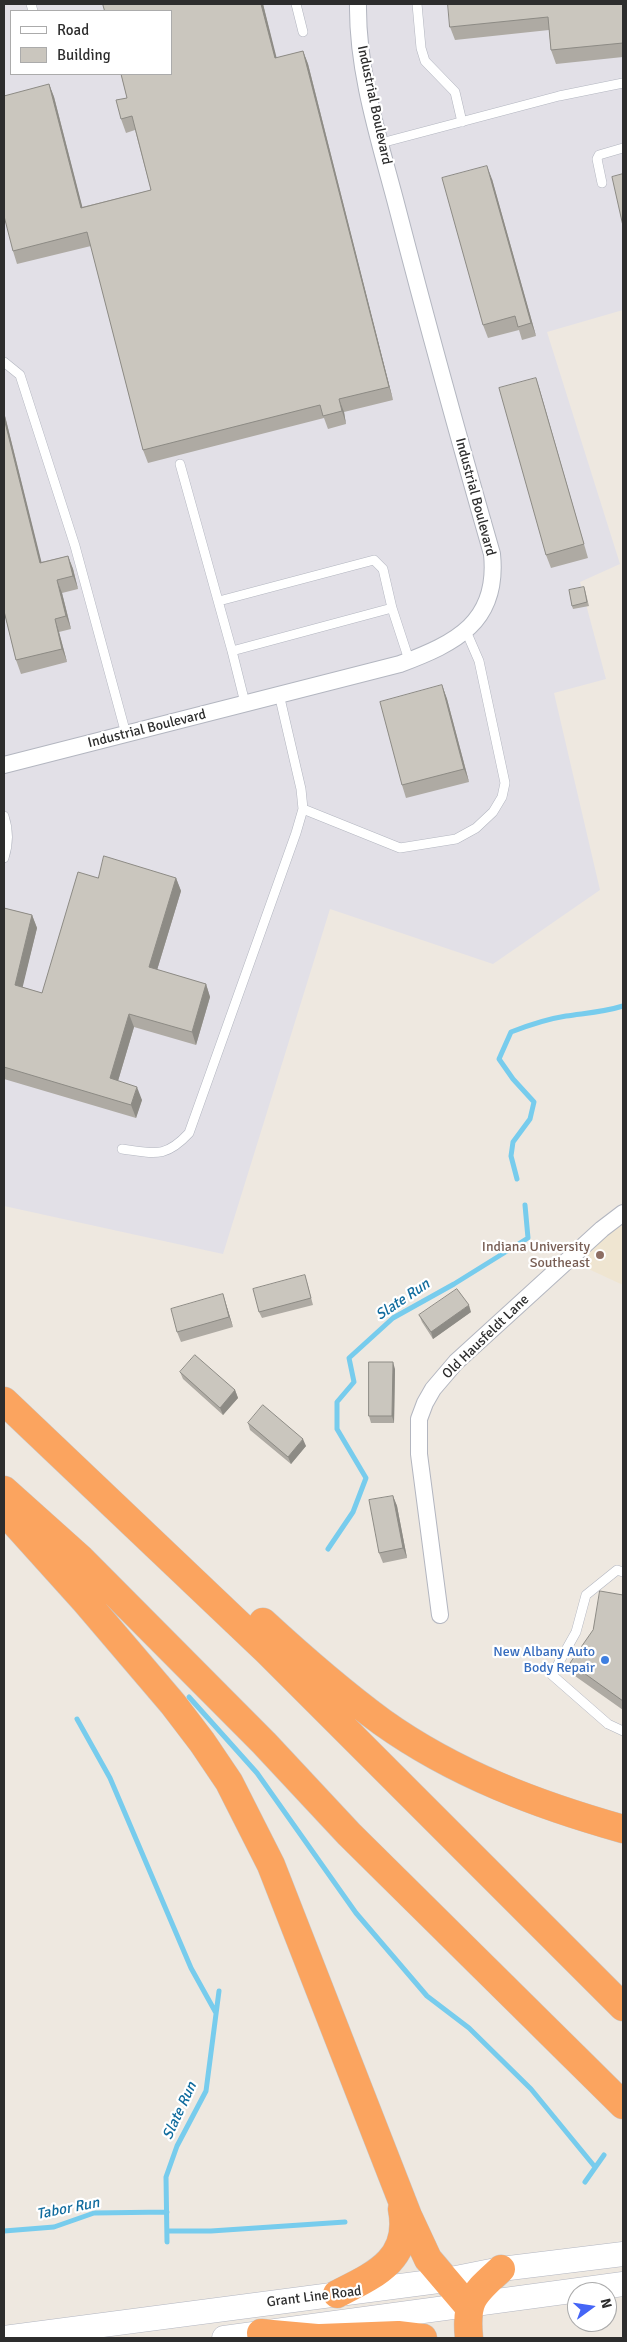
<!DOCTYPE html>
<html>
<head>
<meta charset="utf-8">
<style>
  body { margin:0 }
  #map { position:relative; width:627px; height:2342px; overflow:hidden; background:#eee8e0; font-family:Signika,sans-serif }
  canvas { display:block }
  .frame { position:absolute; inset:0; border:5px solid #2d2d2d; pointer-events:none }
  .legend { position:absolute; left:10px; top:10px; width:162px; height:65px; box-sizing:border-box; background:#fff; border:1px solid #ababab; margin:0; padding:6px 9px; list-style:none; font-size:15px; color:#2d2d2d }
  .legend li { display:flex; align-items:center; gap:10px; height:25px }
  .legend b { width:25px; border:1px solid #ababab }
  .north { position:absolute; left:567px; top:2282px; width:50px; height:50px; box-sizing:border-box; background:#fff; border:1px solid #ababab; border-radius:50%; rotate:76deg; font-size:14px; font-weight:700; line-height:20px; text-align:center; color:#2d2d2d }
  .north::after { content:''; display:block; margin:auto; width:18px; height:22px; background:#4565f6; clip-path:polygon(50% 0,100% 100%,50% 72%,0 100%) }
</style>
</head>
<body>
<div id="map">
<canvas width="627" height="2342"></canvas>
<div class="frame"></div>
<ul class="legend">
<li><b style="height:6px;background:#fff"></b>Road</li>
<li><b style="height:14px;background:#cac6be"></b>Building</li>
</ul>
<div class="north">N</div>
</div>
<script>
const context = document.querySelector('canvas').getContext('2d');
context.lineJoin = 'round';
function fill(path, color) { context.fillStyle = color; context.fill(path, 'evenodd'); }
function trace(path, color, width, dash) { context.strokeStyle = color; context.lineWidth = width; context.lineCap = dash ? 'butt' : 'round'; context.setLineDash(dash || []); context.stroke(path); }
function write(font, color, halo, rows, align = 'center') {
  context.font = font + ' Signika,sans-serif'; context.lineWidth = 4.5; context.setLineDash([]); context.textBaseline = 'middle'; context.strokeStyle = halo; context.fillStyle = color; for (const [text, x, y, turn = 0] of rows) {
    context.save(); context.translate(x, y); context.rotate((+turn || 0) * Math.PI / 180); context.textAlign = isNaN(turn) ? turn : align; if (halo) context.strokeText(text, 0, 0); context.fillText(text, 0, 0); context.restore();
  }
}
fill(new Path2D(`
  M4,4H623V310L547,332L620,564L580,582L606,679L554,693L600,890L493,964L330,909L223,1254L4,1206ZM11,11H171V74H11Z`), '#e2e0e7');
fill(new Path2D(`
  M623,1203V1285L582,1266L573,1244Z`), '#efe5d1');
trace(new Path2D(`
  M517,1179L511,1156L513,1142L530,1119L534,1102L513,1079L499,1059L511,1032C529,1025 547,1019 566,1016C586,1013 604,1012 623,1006
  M328,1549L353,1512L366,1478L337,1429V1402L354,1382L349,1358L393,1318L454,1284L528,1238L525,1205
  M189,1697L257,1773L356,1913L427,1996L469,2028L531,2089L595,2167
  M77,1719L110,1778L191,1968L216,2013
  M585,2182L604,2155
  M4,2231L54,2227L94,2213L167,2212
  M167,2231H211L345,2222
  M167,2242L166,2177L177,2146L206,2091L219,1991`), '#77cced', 5);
const service = new Path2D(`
  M31,4L33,11
  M296,4L303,32
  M417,4L421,48L425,61L455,92L462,122
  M381,143L559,96L623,83
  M602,183L597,159L599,155L623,148
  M4,362L20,375L75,546L126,734
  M180,464L232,651
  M219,601L374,560L383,569L392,608
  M245,703L232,651L392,608L409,660
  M303,809L400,848L456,839L476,828L493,812L502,797L505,783L479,661L466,631
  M4,816C9,831 9,843 4,858
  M122,1149C154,1153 165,1159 189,1133L296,833L303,809L301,789L279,694
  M623,1572L617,1570L586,1595L576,1632L552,1675L608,1724L623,1731`);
const minor = new Path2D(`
  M4,765L400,664C456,643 499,622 492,554C459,439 427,323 397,207C380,142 357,72 358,4
  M440,1615L419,1454V1419L425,1403L433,1389L456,1362L602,1229L623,1213`);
const secondary = new Path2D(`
  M4,2338L446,2280L501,2269L623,2254
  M224,2338L623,2284`);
const motorway = new Path2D(`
  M4,1401L267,1651L623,2007
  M4,1490L81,1559L264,1743L349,1834L623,2105
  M4,1511L86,1602L173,1704L202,1742L229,1782L271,1865L408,2216L428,2259L468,2306
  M263,1622C301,1657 340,1691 382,1722C455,1774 538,1805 623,1829
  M337,2294C375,2275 412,2259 402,2209
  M261,2333L317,2338
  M320,2338L398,2335L423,2338
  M469,2338C465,2299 474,2294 501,2269`);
trace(service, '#b3b6c0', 10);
trace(minor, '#b3b6c0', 18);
trace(secondary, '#b3b6c0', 25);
trace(motorway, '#c8c8c8', 29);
trace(service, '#fff', 9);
trace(minor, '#fff', 16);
trace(secondary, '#fff', 24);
trace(motorway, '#fba45f', 28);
fill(new Path2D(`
  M103,4H263L276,58L303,51L308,64L393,400L344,412L346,424L328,429L324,418L148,463L143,450L91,246L17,264L13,251L49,84L54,97L82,207L151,190L135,130L126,133L121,119L127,98Z
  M623,4V57L556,64L551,50L549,30L455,40L450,27Z
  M492,179L536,336L522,340L519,330L488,338L483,325Z
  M536,378L540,391L588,558L551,568L546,555Z
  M4,412L41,562L68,556L73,569L78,589L62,593L71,629L59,632L67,662L21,674L16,660L4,611Z
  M585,590L589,606L573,609L572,606Z
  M442,685L447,699L469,782L406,798L402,785Z
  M98,878H176L181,891L157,970L206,984L210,997L196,1045L134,1027L118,1081L142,1100L136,1118L4,1079V908L32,915L37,928L22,987L42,993Z
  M307,1282L313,1305L262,1318L259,1312Z
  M223,1294L233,1327L181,1342L177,1332Z
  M471,1312L433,1339L422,1322L419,1315Z
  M395,1369L394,1423H371L369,1416Z
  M180,1372L235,1390L238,1398L223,1415L183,1379Z
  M248,1423L306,1446L291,1464L250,1430Z
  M393,1496L397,1506L407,1558L383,1563L379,1553Z
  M623,1595V1710L575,1676L570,1663Z`), '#aeaaa3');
fill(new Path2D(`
  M261,4H263L280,71L275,58Z
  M303,51L308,64L393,400L389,387Z
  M49,84L54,97L86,221L81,208Z
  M487,166L492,179L536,336L531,323Z
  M536,378L540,391L588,558L584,544Z
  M339,399L344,412L346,424L342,411Z
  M4,412L45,576L40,563L4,418Z
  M68,556L73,569L78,589L73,576Z
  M57,580L62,593L71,629L66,616Z
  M55,619L59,632L67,662L62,649Z
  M442,685L447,699L469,782L464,769Z
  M176,878L181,891L154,980L149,967Z
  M32,915L37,928L20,998L15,985Z
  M206,984L210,997L196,1045L192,1032Z
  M129,1014L134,1027L115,1091L110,1078Z
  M137,1087L142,1100L136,1118L131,1105Z
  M223,1294L226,1304L233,1327L229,1317Z
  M469,1305L471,1312L433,1339L431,1332Z
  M393,1362L395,1369L394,1423L392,1416Z
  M235,1390L238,1398L223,1415L220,1408Z
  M303,1439L306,1446L291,1464L288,1457Z
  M393,1496L397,1506L407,1558L403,1548Z`), '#8d8b85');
const building = new Path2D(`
  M103,4H261L275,58L303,51L389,387L339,399L342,411L323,416L320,405L143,450L87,232L13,251L4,216V96L49,84L81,208L151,190L132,116L121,119L116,100L127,98L121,74H171V11H105Z
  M448,4H623V43L551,50L548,17L450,27Z
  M487,166L531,323L518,327L515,316L483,325L442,178Z
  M623,174V226L612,177Z
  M536,378L584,544L546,555L499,388Z
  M4,418L40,563L68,556L73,576L57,580L66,616L55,619L62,649L16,660L4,611Z
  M584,587L587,602L572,606L569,590Z
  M442,685L464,769L402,785L380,702Z
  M104,856L176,878L149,967L206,984L192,1032L129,1014L110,1078L137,1087L131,1105L4,1067V908L32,915L15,985L42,993L78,872L98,878Z
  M305,1275L311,1298L259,1312L253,1289Z
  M457,1289L469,1305L431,1332L419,1315Z
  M223,1294L229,1317L177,1332L171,1309Z
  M195,1355L235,1390L220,1408L180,1372Z
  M369,1362H393L392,1416H369Z
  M263,1405L303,1439L288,1457L248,1423Z
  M393,1496L403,1548L379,1553L369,1500Z
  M600,1591L623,1595V1701L570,1663L593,1630Z`);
fill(building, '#cac6be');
trace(building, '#8d8b85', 1);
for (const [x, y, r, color] of [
  [600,1255,5,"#8d6e63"],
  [605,1660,5,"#3f7fe0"]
]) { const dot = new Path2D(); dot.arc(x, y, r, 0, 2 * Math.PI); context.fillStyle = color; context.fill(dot); trace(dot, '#fff', 2); }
write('14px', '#2d2d2d', '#fff', [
  ["Industrial Boulevard",374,105,78],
  ["Industrial Boulevard",475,497,75],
  ["Industrial Boulevard",147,729,-14],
  ["Old Hausfeldt Lane",486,1337,-44],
  ["Grant Line Road",314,2297,-7]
]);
write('14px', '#785e54', '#fff', [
  ["Indiana University",590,1247],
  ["Southeast",590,1263]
], 'right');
write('14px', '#366cbe', '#fff', [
  ["New Albany Auto",595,1652],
  ["Body Repair",595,1668]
], 'right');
write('italic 15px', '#116c9e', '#fff', [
  ["Slate Run",403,1300,-34],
  ["Slate Run",180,2111,-65],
  ["Tabor Run",68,2209,-11]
]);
</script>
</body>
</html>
